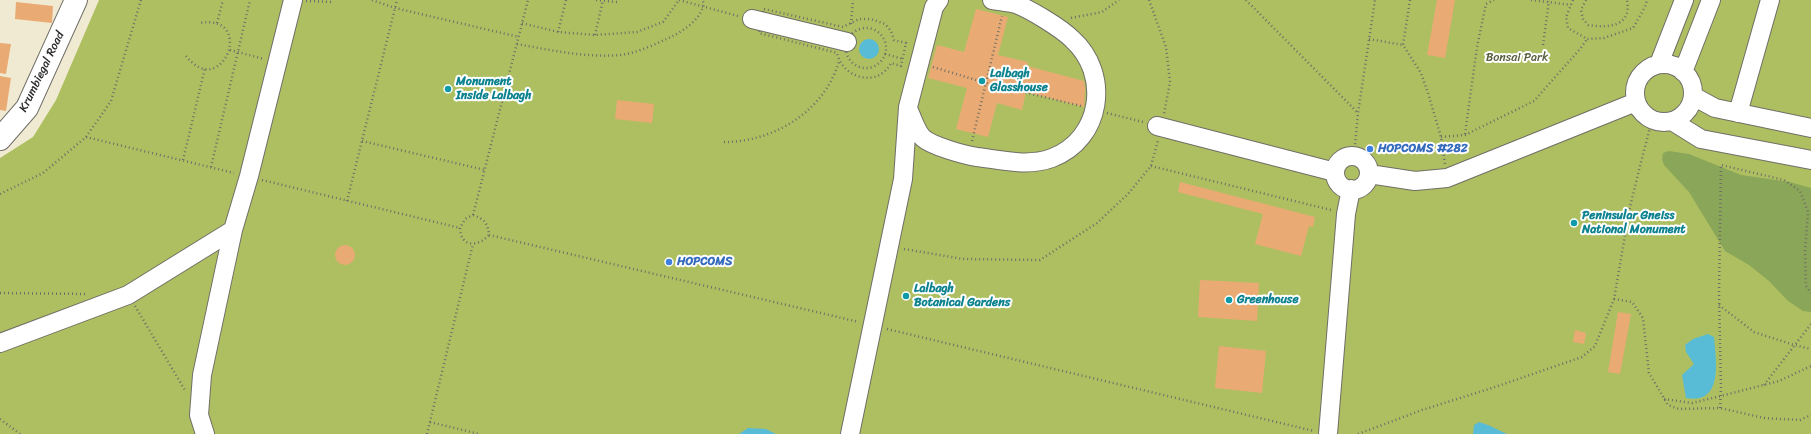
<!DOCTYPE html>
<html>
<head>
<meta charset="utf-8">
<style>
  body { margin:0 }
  canvas { display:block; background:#f1ead3 }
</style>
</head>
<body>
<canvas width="1811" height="434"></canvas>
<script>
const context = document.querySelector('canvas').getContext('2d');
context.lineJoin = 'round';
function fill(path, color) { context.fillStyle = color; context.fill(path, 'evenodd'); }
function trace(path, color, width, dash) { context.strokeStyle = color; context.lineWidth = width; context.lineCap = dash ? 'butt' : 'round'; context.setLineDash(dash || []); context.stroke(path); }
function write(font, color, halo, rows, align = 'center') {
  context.font = font + ' Sriracha,sans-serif'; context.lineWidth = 4; context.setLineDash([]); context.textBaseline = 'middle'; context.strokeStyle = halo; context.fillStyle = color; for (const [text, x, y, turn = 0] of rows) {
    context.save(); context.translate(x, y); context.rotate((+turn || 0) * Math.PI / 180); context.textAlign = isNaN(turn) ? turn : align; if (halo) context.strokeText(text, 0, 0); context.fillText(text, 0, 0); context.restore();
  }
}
fill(new Path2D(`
  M99,0H1811V434H0V158L33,137L56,100Z`), '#aebf62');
fill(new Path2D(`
  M1669,151L1689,154L1741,175L1790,182L1811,188V312L1803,311L1788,301L1769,281L1749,265L1725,251L1689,192L1664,165L1662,159L1663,153Z`), '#8aa658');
fill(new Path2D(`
  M859 49a10 10 0 1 1 20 0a10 10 0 1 1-20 0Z
  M1708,334L1714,337C1716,360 1724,405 1686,398L1682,375L1694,364L1686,352L1685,345L1693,339Z
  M1479,422L1488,425L1507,434H1473L1474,425Z
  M748,428L766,429L776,434H739Z`), '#59bcd7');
fill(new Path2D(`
  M1437,0H1455L1445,58L1427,55Z
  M16,2L53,6L52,23L15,19Z
  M976,9L1008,17L998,55L1028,62L1027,66L1084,81L1085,88L1084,107L1026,92L1022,110L997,103L988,137L956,129L967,88L928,78L937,45L964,52Z
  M0,43L11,44L6,74L0,73Z
  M0,76L11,78L6,111L0,110Z
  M617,100L654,104L652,123L615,119Z
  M1180,182L1315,217L1313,227L1309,226L1301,256L1255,244L1263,214L1178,192Z
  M335 255a10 10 0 1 1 20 0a10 10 0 1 1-20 0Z
  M1200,280L1259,283L1257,321L1198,317Z
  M1618,312L1631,314L1620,374L1608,372Z
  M1575,330L1586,333L1584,344L1573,342Z
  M1219,346L1266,351L1262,393L1215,388Z`), '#e9ab73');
const minor = new Path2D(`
  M752,19L847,42
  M1659,64L1684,0
  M1635 93a29 29 0 1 1 58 0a29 29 0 1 1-58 0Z
  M1683,72L1711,0
  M1693,96L1715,108L1811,128
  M909,111C913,119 916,131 923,138C932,146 964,155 977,157C1001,160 1028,167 1052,158C1102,139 1111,74 1072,39C1061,28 1031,10 1016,4C1008,2 1000,1 992,0
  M1738,113L1770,0
  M1672,121L1701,139L1811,160
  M1157,126L1335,172
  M1335 173a17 17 0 1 1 34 0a17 17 0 1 1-34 0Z
  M1369,174L1415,181L1447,178L1636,102
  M0,343L128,295L233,230
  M205,434L199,415L202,375L233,230L249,176L293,0
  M850,434L903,179L908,107L934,7L939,0
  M1328,434L1346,214L1351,189`);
const major = new Path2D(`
  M0,139L27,108L76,0`);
trace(minor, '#706e66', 20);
trace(major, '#706e66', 24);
trace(new Path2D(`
  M372,0L395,8L519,37
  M596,0L617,2L619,0
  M679,0L738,16
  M1149,0L1166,47L1170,82L1164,114
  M1246,0L1358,113
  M1410,0L1403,45L1421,73L1428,93L1441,137L1445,164
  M1531,0L1571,5
  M1573,0L1566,17L1568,28L1587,39L1604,38L1633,28L1645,7L1647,0
  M1586,0L1581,10L1583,19L1588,25C1608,28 1632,27 1627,0
  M306,1L334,2
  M764,9L843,27L859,19H871L885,24L891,31L894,40L906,43L901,66L891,63C878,88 843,79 837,53L759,33Z
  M1071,18L1102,12L1119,0
  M217,23L223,0
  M522,23L558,32L595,35L637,32L663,22L679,0
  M851,24L853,0
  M846 48a20 20 0 1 1 40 0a20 20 0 1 1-40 0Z
  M558,32L566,0
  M595,35L603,0
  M1369,39L1403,45
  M517,44C550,50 586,58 620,55C638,53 655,44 671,37C685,30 701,19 704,3L702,0
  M1543,45L1549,1
  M230,50L264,59
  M885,54L903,59
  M186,56C222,102 257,13 199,23
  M933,67L986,83L1081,106
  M1637,80L1644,65
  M1107,113L1143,122
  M1465,134L1477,47L1486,4L1494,0
  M86,137L234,173
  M1441,137L1465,135L1534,101L1580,49L1587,39
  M362,141L485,170
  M972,141L1002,16
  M724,142C774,142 825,111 839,61
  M1354,156L1358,113L1375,0
  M183,160L205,68
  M1151,166L1331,210
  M211,167L250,0
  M262,180L460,228
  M0,194L43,173L86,137L111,101L141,0
  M347,201L397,0
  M473,215L528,0
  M473,215C484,219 488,223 489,235C478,247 461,248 460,228L465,219Z
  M489,235L859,322
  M904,249L963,259L1040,260L1097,223L1128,194L1151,166L1158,140
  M0,293L85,294
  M1614,299L1632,302L1643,318L1649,373L1668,405L1679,409L1720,408L1764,418L1800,420L1811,415
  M1719,305L1754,332L1794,345L1811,349
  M135,306L186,392
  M887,329L1314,431
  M1764,385L1811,324
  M1664,399L1692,403L1721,396L1779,381L1811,366
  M1720,408L1721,389L1719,294L1721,165L1784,180L1800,191L1808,212L1805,252L1806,286L1811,293
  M0,419L20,434
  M430,422L479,434
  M427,434L473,244
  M1358,434L1422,410L1492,388L1582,357L1595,346L1614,299L1630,207L1640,166L1652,120`), '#706e66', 2.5, [1, 3]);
trace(minor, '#fff', 18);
trace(major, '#fff', 22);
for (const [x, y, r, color] of [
  [982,81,4,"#0f9aa8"],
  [448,89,4,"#0f9aa8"],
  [1370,149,4,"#3f7fe0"],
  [1574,223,4,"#0f9aa8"],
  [669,262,4,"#3f7fe0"],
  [906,296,4,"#0f9aa8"],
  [1229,300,4,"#0f9aa8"]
]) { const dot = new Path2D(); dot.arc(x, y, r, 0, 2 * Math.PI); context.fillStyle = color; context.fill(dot); trace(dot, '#fff', 1.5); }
write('12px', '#595f3e', '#fff', [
  ["Bonsai Park",1517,58]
]);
write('12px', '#2b2b2b', '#fff', [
  ["Krumbiegal Road",42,72,-64]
]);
write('bold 12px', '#0d838f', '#fff', [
  ["Lalbagh",990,74],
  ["Glasshouse",990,88],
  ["Monument",456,82],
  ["Inside Lalbagh",456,96],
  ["Peninsular Gneiss",1582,216],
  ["National Monument",1582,230],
  ["Lalbagh",914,289],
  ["Botanical Gardens",914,303],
  ["Greenhouse",1237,300]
], 'left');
write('bold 12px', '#366cbe', '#fff', [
  ["HOPCOMS #282",1378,149],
  ["HOPCOMS",677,262]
], 'left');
</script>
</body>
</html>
